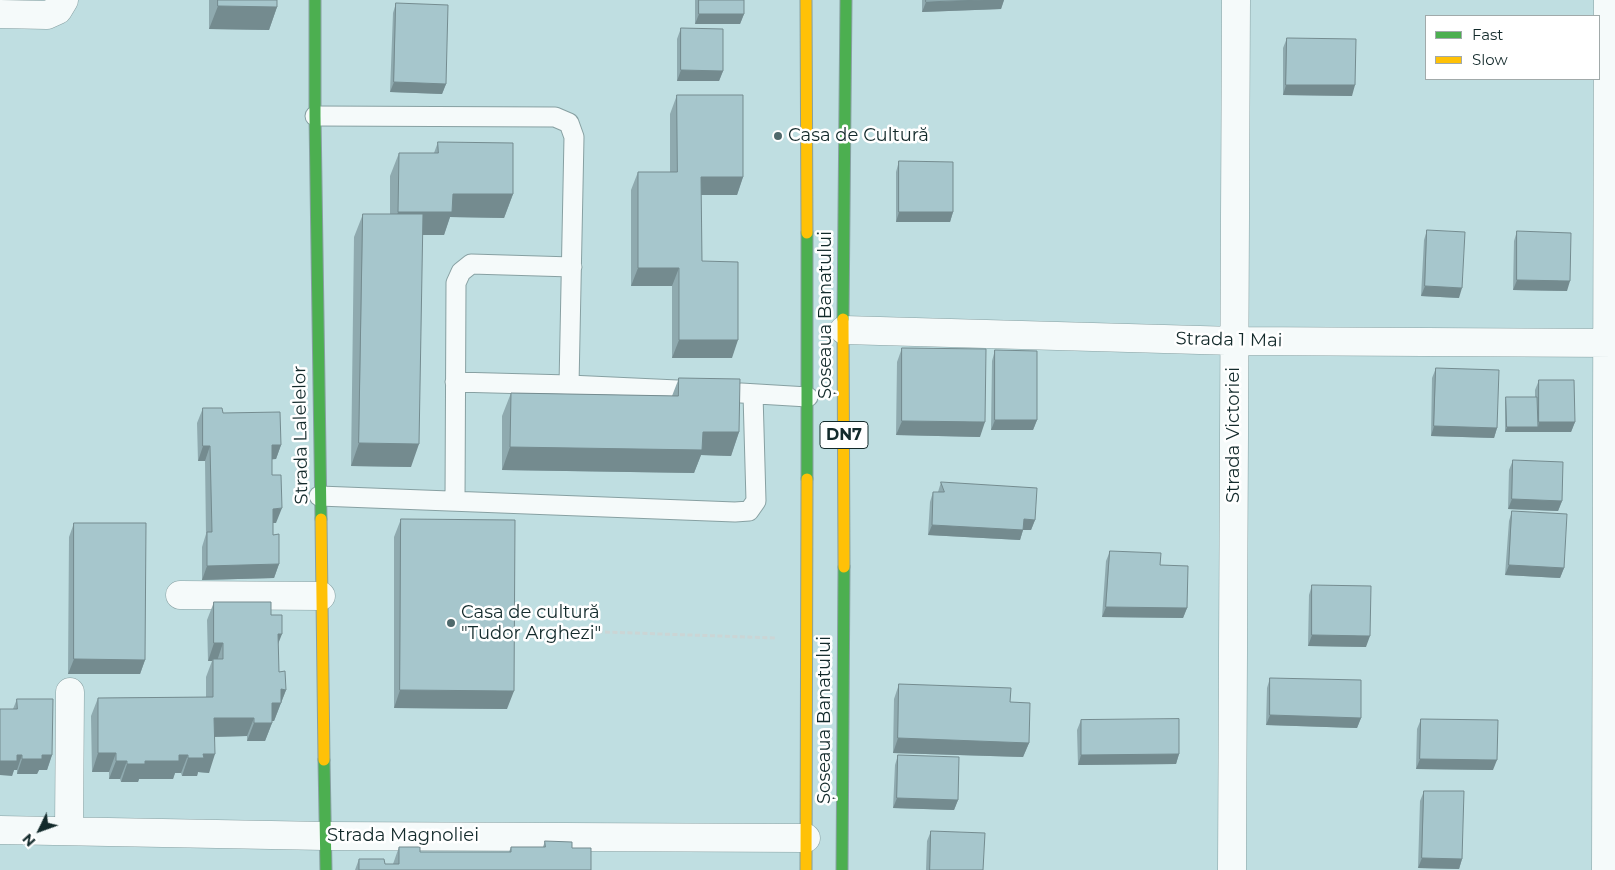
<!DOCTYPE html>
<html>
<head>
<meta charset="utf-8">
<style>
  body { margin:0 }
  #map { position:relative; width:1615px; height:870px; overflow:hidden; background:#bfdee1; font-family:Montserrat,sans-serif }
  canvas { display:block }
  .legend { position:absolute; left:1425px; top:15px; width:175px; height:65px; box-sizing:border-box; background:#fff; border:1px solid #a1aaaa; margin:0; padding:6px 9px; list-style:none; font-size:15px; color:#132a2b }
  .legend li { display:flex; align-items:center; gap:10px; height:25px }
  .legend b { width:25px; border:1px solid #a1aaaa }
  .north { position:absolute; left:15px; top:805px; width:50px; height:50px; -webkit-text-stroke:4px #fff; paint-order:stroke; rotate:228deg; font-size:14px; font-weight:700; line-height:20px; text-align:center; color:#132a2b }
  .north::after { content:''; display:block; margin:auto; width:18px; height:22px; background:#132a2b; clip-path:polygon(50% 0,100% 100%,50% 72%,0 100%) }
</style>
</head>
<body>
<div id="map">
<canvas width="1615" height="870"></canvas>
<ul class="legend">
<li><b style="height:6px;background:#4caf50"></b>Fast</li>
<li><b style="height:6px;background:#ffc107"></b>Slow</li>
</ul>
<div class="north">N</div>
</div>
<script>
const context = document.querySelector('canvas').getContext('2d');
context.lineJoin = 'round';
function trace(path, color, width, dash) { context.strokeStyle = color; context.lineWidth = width; context.lineCap = dash ? 'butt' : 'round'; context.setLineDash(dash || []); context.stroke(path); }
function fill(path, color) { context.fillStyle = color; context.fill(path, 'evenodd'); }
function write(font, color, halo, rows, align = 'center') {
  context.font = font + ' Montserrat,sans-serif'; context.lineWidth = 5; context.setLineDash([]); context.textBaseline = 'middle'; context.strokeStyle = halo; context.fillStyle = color; for (const [text, x, y, turn = 0] of rows) {
    context.save(); context.translate(x, y); context.rotate((+turn || 0) * Math.PI / 180); context.textAlign = isNaN(turn) ? turn : align; if (halo) context.strokeText(text, 0, 0); context.fillText(text, 0, 0); context.restore();
  }
}
const lane = new Path2D(`
  M315,116L555,117L569,123L574,137L569,385
  M455,382L569,385L699,391
  M741,393L808,397
  M319,496L735,512L749,511L756,501L753,394
  M455,501L456,283L461,272L471,264L572,267`);
const street = new Path2D(`
  M0,14L47,15L58,10L64,0
  M844,330L1235,341L1615,343
  M180,595L321,596
  M0,830L325,836L806,838
  M69,831L70,692
  M1232,870L1236,0
  M1606,870L1608,0`);
const fast = new Path2D(`
  M315,0V116L321,519
  M807,233V479
  M843,319L846,0
  M324,760L326,870
  M842,870L844,567`);
const slow = new Path2D(`
  M806,0L807,233
  M843,319L844,567
  M321,519L324,760
  M806,870L807,479`);
trace(lane, '#87a0a2', 21);
trace(street, '#87a0a2', 29);
trace(fast, '#87a0a2', 13);
trace(slow, '#87a0a2', 13);
trace(new Path2D(`
  M545,630L777,638`), '#cbd5d5', 3, [5, 2.5]);
trace(lane, '#f5fafa', 19);
trace(street, '#f5fafa', 28);
trace(fast, '#4caf50', 11);
trace(slow, '#ffc107', 11);
fill(new Path2D(`
  M209,0H277V7L269,30L209,29Z
  M695,0H744V14L740,24H695Z
  M922,0H1004L1001,9L922,12Z
  M396,3L446,84L442,94L390,92L393,13Z
  M681,28L723,71L719,81H677V39Z
  M1287,38L1352,96L1283,95V48Z
  M677,95L743,177L737,195H701L702,261L732,358H672V286H631V190L638,172H670V114Z
  M438,142L513,194L504,218L450,217L444,235H422L411,467L351,466L354,237L363,214H390V176L399,153H434Z
  M899,161L953,212L950,222H896V172Z
  M1427,230L1459,298L1421,296L1424,240Z
  M1517,231L1567,291L1513,290L1514,241Z
  M902,348L980,437L896,435L897,362Z
  M995,350L1037,420L1033,430H991L992,361Z
  M1436,368L1497,428L1494,438L1431,436L1432,378Z
  M679,378L739,432L731,456L701,455L694,473L502,470V416L511,393L672,396Z
  M1539,380L1575,422L1571,432H1505V402L1506,397H1535V390Z
  M203,408L223,413L281,445L276,459H272V475L276,523H273V535L279,564L274,578L202,580V547L206,534L205,461H198L197,423Z
  M1513,460L1562,501L1558,511L1508,509L1509,470Z
  M941,482L1035,520L1031,530H1023L1020,540L928,535L930,502L933,492H938Z
  M1512,511L1564,568L1560,578L1505,575L1509,521Z
  M401,519L507,709L394,708V537Z
  M74,523L145,660L140,674H68L69,537Z
  M1110,551L1160,565L1187,608L1183,618L1102,617L1106,561Z
  M1312,585L1366,647L1308,646L1309,595Z
  M214,602L271,615L278,644L279,672L286,690L274,721H272V723L265,741H247V736L215,737L209,773L198,772L197,776H182L181,773H175L173,779H139L138,782H121L120,779H109V772H92L91,716L98,698L206,697V677L212,661H208L207,620Z
  M1270,678L1361,718L1357,728L1266,725L1267,688Z
  M899,684L1010,702L1029,743L1023,757L893,753L894,699Z
  M17,699L52,755L47,770H39L37,774H17V770H14L12,776L13,709Z
  M1421,719L1493,770L1416,769L1417,729Z
  M1081,720L1179,754L1176,764L1078,765L1077,730Z
  M898,755L958,800L954,810L893,808L895,765Z
  M1424,791L1462,859L1459,869L1418,868L1420,801Z
  M931,831L983,870H926L927,841Z
  M545,841L572,848L591,870H355L359,859L385,864H393L399,847L420,852H509L511,847H543Z`), '#8faaaf');
fill(new Path2D(`
  M984,0H1004L1001,9L922,12L926,2Z
  M218,6L277,7L269,30L209,29Z
  M699,14H744L740,24H695Z
  M681,70L723,71L719,81H677Z
  M394,82L446,84L442,94L390,92Z
  M1286,85H1355L1352,96L1283,95Z
  M701,177H743L737,195H695Z
  M453,194H513L504,218L450,217L444,235H390L398,212Z
  M899,212H953L950,222H896Z
  M638,268H679L672,286H631Z
  M1517,280L1570,281L1567,291L1513,290Z
  M1425,286L1462,288L1459,298L1421,296Z
  M679,340H738L732,358H672Z
  M995,420H1037L1033,430H991Z
  M902,421L985,422L980,437L896,435Z
  M1539,422H1575L1571,432H1505L1507,427H1538Z
  M1434,426L1497,428L1494,438L1431,436Z
  M703,432H739L731,456L701,455L694,473L502,470L510,447Z
  M359,443L419,444L411,467L351,466Z
  M272,445H281L276,459L266,460Z
  M203,446H210L205,461H198Z
  M1512,499L1562,501L1558,511L1508,509Z
  M282,508L276,523H267L273,509Z
  M1024,519L1035,520L1031,530H1020Z
  M932,525L1023,530L1020,540L928,535Z
  M279,564L274,578L202,580L207,566Z
  M1509,565L1564,568L1560,578L1505,575Z
  M1106,607L1187,608L1183,618L1102,617Z
  M278,634H282L275,652Z
  M1312,635L1370,636L1366,647L1308,646Z
  M214,643H223L217,661L213,659L212,661H208Z
  M74,659L145,660L140,674H68Z
  M281,689L286,690L274,721H265L272,703Z
  M400,690L514,691L507,709L394,708Z
  M1270,715L1361,718L1357,728L1266,725Z
  M214,718H254L247,736L208,737Z
  M254,723H272L265,741H247Z
  M898,738L1029,743L1023,757L893,753Z
  M98,753H116L109,772H92Z
  M203,754H215L209,773L198,772L197,776H182L188,758Z
  M1179,754L1176,764L1078,765L1081,755Z
  M17,755H22L17,770H14L12,776L0,775V761Z
  M42,755H52L47,770H39L37,774H17L22,759Z
  M179,755H188L181,773H175L173,779H139L138,782H121L127,764Z
  M1420,759L1497,760L1493,770L1416,769Z
  M116,761H127L120,779H109Z
  M897,798L958,800L954,810L893,808Z
  M1422,858L1462,859L1459,869L1418,868Z`), '#748b8f');
const building = new Path2D(`
  M218,0H277V7L218,6Z
  M699,0H744V14H699Z
  M926,0H984L926,2Z
  M396,3L448,5L446,84L394,82Z
  M681,28L723,29V71L681,70Z
  M1287,38L1356,39L1355,85H1286Z
  M677,95H743V177H701L702,261L738,262V340H679V268H638V172H677Z
  M438,142L513,143V194H453L452,212H398L399,153H438Z
  M899,161L953,162V212H899Z
  M363,214H423L419,444L359,443Z
  M1427,230L1465,232L1462,288L1425,286Z
  M1517,231L1571,233L1570,281L1517,280Z
  M902,348L986,349L985,422L902,421Z
  M995,350L1037,351V420H995Z
  M1436,368L1499,370L1497,428L1434,426Z
  M679,378L740,379L739,432H703L702,450L510,447L511,393L678,396Z
  M1539,380H1574L1575,422H1539Z
  M1506,397H1537L1538,427H1507Z
  M203,408H222L223,413L280,412L281,445H272V475H281L282,508L273,509V535L279,534V564L207,566V532H212L210,446H203Z
  M1513,460L1563,462L1562,501L1512,499Z
  M941,482L1037,488L1035,520L1024,519L1023,530L932,525L933,492H944Z
  M1512,511L1567,514L1564,568L1509,565Z
  M401,519L515,520L514,691L400,690Z
  M74,523H146L145,660L74,659Z
  M1110,551L1161,553L1160,565L1188,566L1187,608L1106,607Z
  M1312,585L1371,586L1370,636L1312,635Z
  M214,602H271V615H282V634H278L279,672L285,671L286,690L281,689V703H272V723H254V718H214L215,754H203L204,758H188V755H179V761H145V764H127V761H116V753H98V698L213,697V659H223V643H214Z
  M1270,678L1361,680V718L1270,715Z
  M899,684L1011,688L1010,702L1030,703L1029,743L898,738Z
  M17,699H53L52,755H42V759H22V755H17V761H0V709H17Z
  M1179,719V754L1081,755V720Z
  M1421,719L1498,720L1497,760L1420,759Z
  M898,755L959,757L958,800L897,798Z
  M1424,791H1464L1462,859L1422,858Z
  M931,831L985,833L983,870H930Z
  M545,841L572,842V848H591V870H359V859H384L385,864H399V847H420V852H511V847H545Z`);
fill(building, '#a6c6cc');
trace(building, '#748b8f', 1);
for (const [x, y, r, color] of [
  [778,136,5,"#4f696b"],
  [451,623,5,"#4f696b"]
]) { const dot = new Path2D(); dot.arc(x, y, r, 0, 2 * Math.PI); context.fillStyle = color; context.fill(dot); trace(dot, '#fff', 2); }
for (const [x, y, w] of [
  [844,435,48]
]) { const box = new Path2D(); box.roundRect(x - w / 2, y - 13.5, w, 27, 4); context.fillStyle = '#fff'; context.fill(box); trace(box, '#132a2b', 1); }
write('bold 16px', '#132a2b', null, [
  ["DN7",844,435]
]);
write('18px', '#132a2b', '#fff', [
  ["Casa de Cultură",788,136],
  ["Casa de cultură",461,613],
  ["\"Tudor Arghezi\"",461,634]
], 'left');
write('18px', '#132a2b', '#fff', [
  ["Șoseaua Banatului",826,315,-90],
  ["Strada 1 Mai",1229,340,1],
  ["Strada Lalelelor",301,435,-91],
  ["Strada Victoriei",1234,435,-90],
  ["Șoseaua Banatului",825,720,-90],
  ["Strada Magnoliei",403,836]
]);
</script>
</body>
</html>
